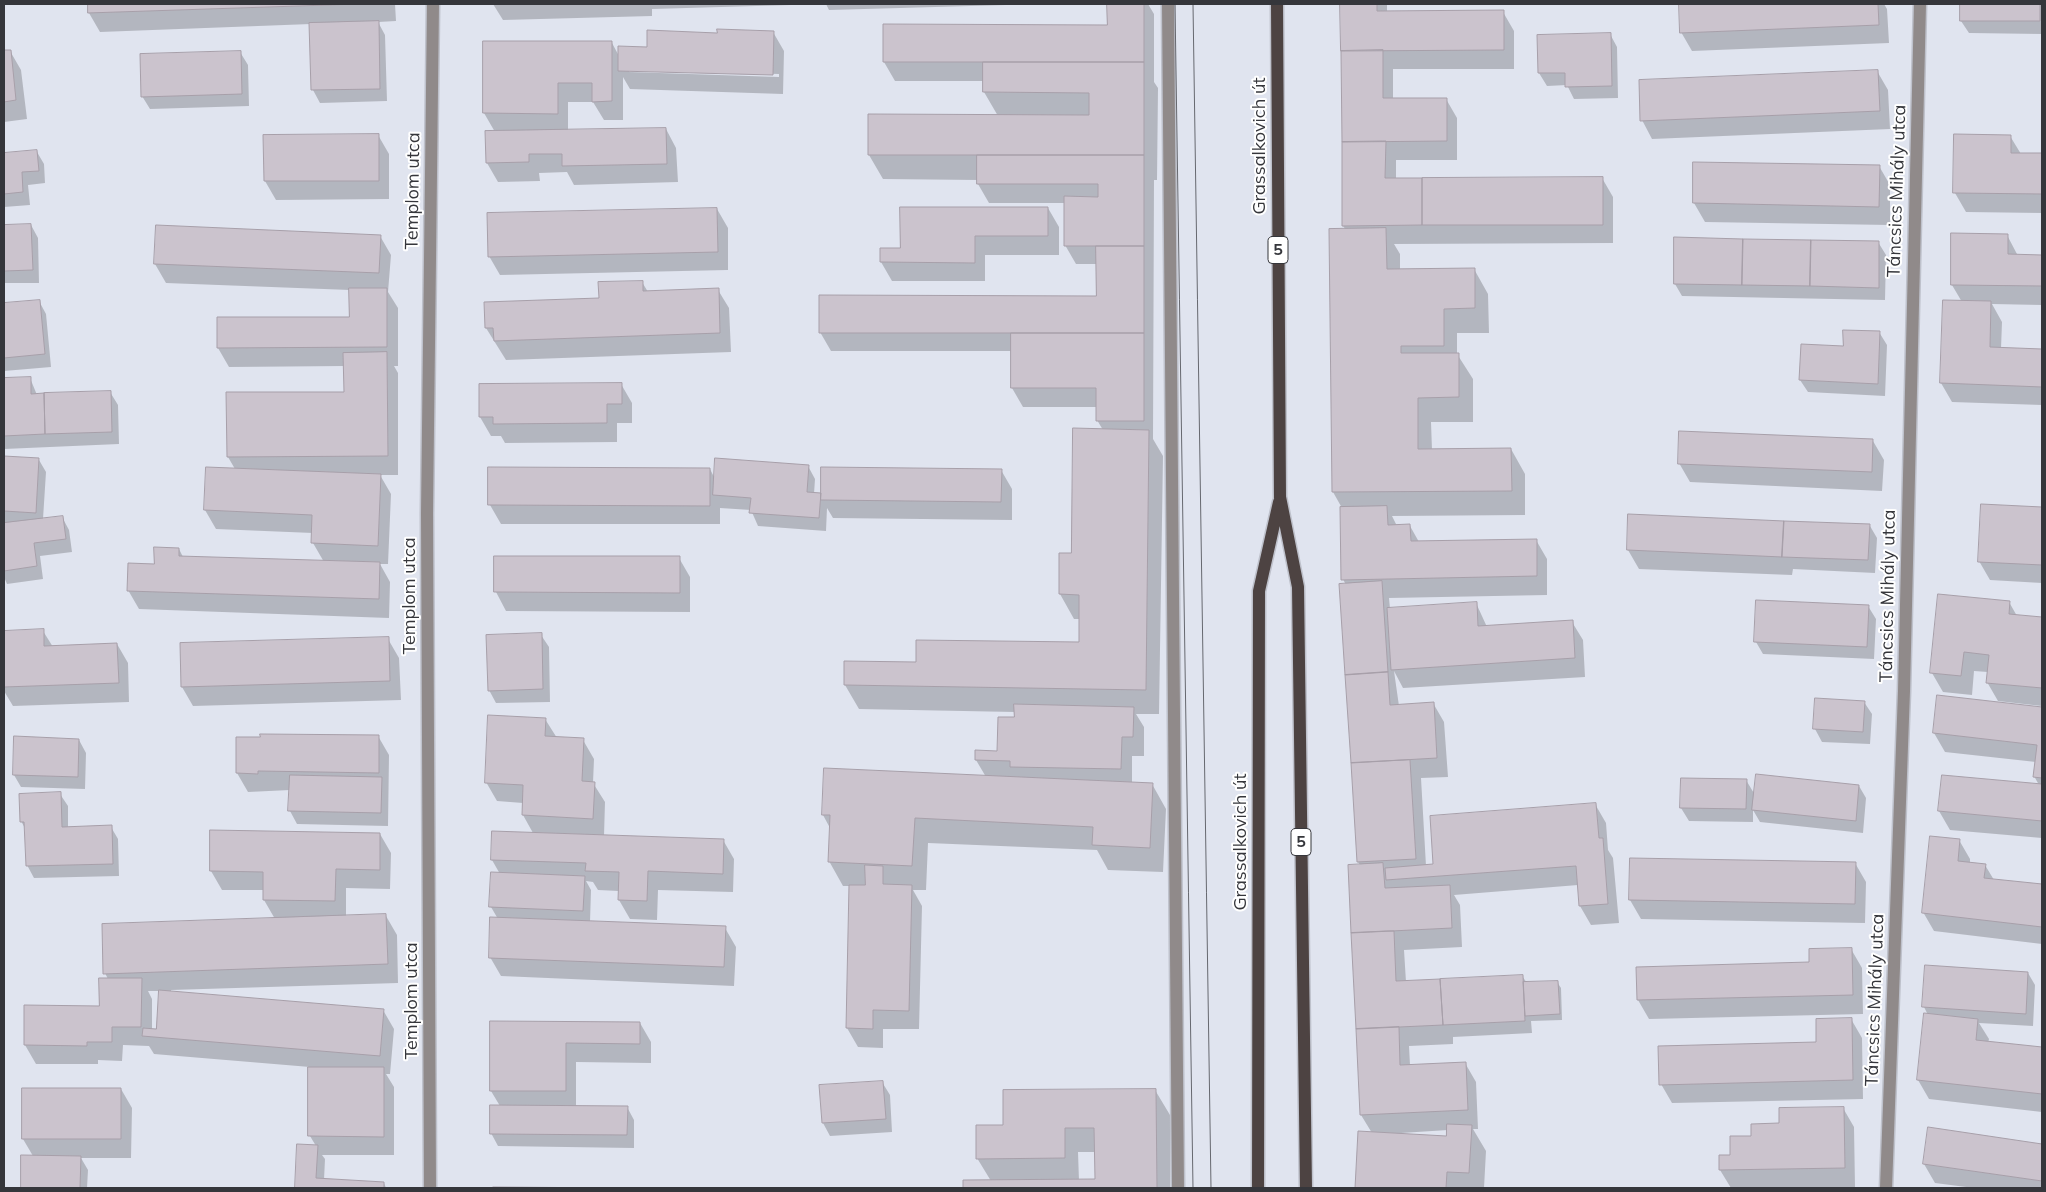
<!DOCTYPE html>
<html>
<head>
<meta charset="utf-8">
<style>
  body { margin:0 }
  #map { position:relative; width:2046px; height:1192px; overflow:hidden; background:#e0e4ef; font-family:Mulish,sans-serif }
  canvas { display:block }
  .frame { position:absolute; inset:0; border:5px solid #35363b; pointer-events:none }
</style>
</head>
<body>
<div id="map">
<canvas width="2046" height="1192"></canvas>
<div class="frame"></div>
</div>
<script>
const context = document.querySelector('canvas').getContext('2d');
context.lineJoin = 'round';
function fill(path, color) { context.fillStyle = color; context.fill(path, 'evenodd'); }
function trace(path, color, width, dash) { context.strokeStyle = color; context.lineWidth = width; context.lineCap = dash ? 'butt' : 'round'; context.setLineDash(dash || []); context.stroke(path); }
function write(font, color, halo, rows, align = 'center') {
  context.font = font + ' Mulish,sans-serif'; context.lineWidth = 4; context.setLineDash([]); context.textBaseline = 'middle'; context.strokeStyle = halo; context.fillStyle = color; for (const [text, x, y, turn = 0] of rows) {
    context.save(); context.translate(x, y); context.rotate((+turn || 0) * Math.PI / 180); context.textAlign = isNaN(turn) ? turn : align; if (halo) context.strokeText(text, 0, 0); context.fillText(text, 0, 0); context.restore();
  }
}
fill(new Path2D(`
  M89,4H395L396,21L378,22L385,35L387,101L320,103L313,90L311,24L100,32L89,13Z
  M493,4H1042L829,10L826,4L652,9V16L503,20Z
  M1109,4H1148L1154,14V82L1158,88L1157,180H1154L1153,439L1163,456L1159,714H1136L1144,727V756H1132V783L1152,784L1166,809L1163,872L1108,870L1097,850L928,843L926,890H913L922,906L919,1029H883V1048L858,1047L847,1028L851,886H843L829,861L830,828L823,815L986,777L976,760L998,752L1015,718V712L859,709L845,685L917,663L1080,644V619H1074L1060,594V554H1073L1103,430L1097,420V407H1023L1012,388V351H831L820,332L1098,297L1097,264H1076L1065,245V203H989L978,184V180L883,179L869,155L998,116L984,92V81H895L884,62L1109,26Z
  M1342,4H1387V12H1503L1514,31V69H1393V99H1446L1457,118V160H1396V179L1602,178L1613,197V243L1394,244L1400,254V270L1474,269L1488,294L1489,333H1457V354L1473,379V422H1431L1432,450L1511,449L1525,474V515L1392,516L1397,526H1410L1419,542L1536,540L1547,559V595L1389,598L1390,609L1476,603L1487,627L1572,622L1583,640L1585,677L1403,688L1394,671L1399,706L1433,703L1444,722L1448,777L1421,778L1426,866L1435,865L1595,804L1606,823L1608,850L1613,858L1619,923L1591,925L1580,906L1578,885L1454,895L1460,905L1462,947L1404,950L1406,982L1522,976L1527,983L1557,982L1561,988L1562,1020L1531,1021L1532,1033L1453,1037V1044L1409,1046L1410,1065L1465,1063L1476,1082L1478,1129H1473L1486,1151L1484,1188H1356L1359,1132L1372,1133L1361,1115L1360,865L1358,862L1341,585H1346L1343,579L1342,508L1333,492L1330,230H1346L1343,226ZM1448,1130V1137L1401,1134V1133Z
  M1680,4H1884L1887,9L1889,43L1692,51L1681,32Z
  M1961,4H2042V34L1969,33L1961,21Z
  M773,32L784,51L783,94L630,89L623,77V120H604L593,102H568V131L666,129L676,148L678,182L574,185L567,172L539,173L540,181L498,182L487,163L495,132L484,113L612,43L619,56L718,34ZM629,70L779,74V77L629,72Z
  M1610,34L1617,47L1618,98L1574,99L1567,85L1547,86L1539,73Z
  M10,51L21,70L27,119L4,122V52Z
  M240,52L248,65L249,106L150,109L142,96Z
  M1877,71L1888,90L1890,129L1652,139L1642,120Z
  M378,135L389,154V199L276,200L265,181Z
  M1955,136H2010L2021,154H2042V213L1966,212L1955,193Z
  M37,152L44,164L45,183L28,185L30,205L4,207V154Z
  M1879,166L1890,185V225L1705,222L1694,203Z
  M1048,208L1059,227V255H985V281H892L881,262L901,249Z
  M717,209L728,228V270L500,275L489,256Z
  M31,225L38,238L39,283H4V226Z
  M1953,235H2007L2018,256H2042V305L1992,304L2002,322L2001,349L2042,350V405L1952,402L1941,383L1962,302L1952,285Z
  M380,236L391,255L388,292L398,308V366H394L398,373V475H380L391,494L388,564H380L390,582L389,618L139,609L128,590L155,565L179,549L183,557L324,562L313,543V533L216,529L205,510L207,468L235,469L228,457L345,393V366L229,367L218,348L350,318V290L166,283L155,264Z
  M1878,242L1886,255L1885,300L1682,296L1675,284Z
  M642,282L648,292L718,290L729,308L731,352L506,360L486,328L600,300Z
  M39,301L46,314L51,367L4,371V304Z
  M1879,332L1887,345L1885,396L1808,392L1800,380L1844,348Z
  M30,378L37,395L110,392L118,405L119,444L4,449V379Z
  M621,384L632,403V423H617V442L505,443L501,436H491L480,417Z
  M1873,441L1884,460L1882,491L1690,482L1679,463Z
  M4,457L39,460L46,472L43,519L62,517L69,530L72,552L40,556L43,579L7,584L4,577Z
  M808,466L815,479L814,494H820L822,498L1001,470L1012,489V520L833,518L827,508L826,531L758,526L751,510L720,508V524H501L490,505L710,469L715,479Z
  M1983,505L2042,508V583L1990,580L1979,561Z
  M1870,526L1877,538L1875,573L1793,569L1792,575L1639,569L1628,550Z
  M679,558L690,577V612L506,611L496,592Z
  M2009,602L2017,616L2042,619V706L1998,701L1987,682L1988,672L1974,671L1972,695L1943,692L1932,673Z
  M1868,606L1876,619L1874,659L1763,654L1756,642Z
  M43,631L53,647L117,644L128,663L129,702L13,706L4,691V632Z
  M541,635L549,647L550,702L496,703L489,690Z
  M388,639L399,658L401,700L193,706L182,687L181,645Z
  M1938,697L2042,709V838L1950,830L1939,811L2039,785L2034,776L2036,762L1945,752L1934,733Z
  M1864,702L1872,714L1870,744L1822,742L1815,729Z
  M545,719L557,738L583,740L594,759L593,783L605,802L604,836L723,840L734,859L733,892L658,890L657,920L630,919L619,900V891L598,890L593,882L586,881L591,890L590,922L725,928L736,947L734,986L501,976L490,957L498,919L491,907L500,874L492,860L533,833L523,815V803L497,801L486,782Z
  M378,736L389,755L388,826L297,824L290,811V790L248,792L237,773L238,738Z
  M79,740L86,753L85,789L21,787L14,775Z
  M1746,780L1755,795L1859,786L1866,798L1863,833L1760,822L1753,810V822L1689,821L1681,808Z
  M60,794L68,806V828L111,827L118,839L119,876L34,878L27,865L26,830L21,821Z
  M380,834L391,853L390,889L346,888V917L386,916L397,935L398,983L171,990V992L383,1010L394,1029L390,1074H386L394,1087V1155H322L325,1159L324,1180L384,1183L386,1188H296L298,1146H316L310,1136V1067L154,1054L149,1046L123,1045L122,1061L98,1060V1064H36L25,1045L100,1007L108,979L105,973L275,919L264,900V890H222L211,871ZM148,991H160L157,1030H152V999Z
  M1959,840L1970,859V864L1985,865L1994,880L2042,885V944L1934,931L1923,912Z
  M1855,863L1866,882L1865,923L1641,919L1630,900Z
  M1851,949L1862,968L1863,1014L1649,1019L1638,1000L1810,964Z
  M1926,966L2028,973L2035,985L2033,1026L1979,1023L1989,1039L1988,1043L2042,1048V1112L1929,1099L1918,1080L1928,1015L1924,1007Z
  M1851,1019L1862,1038L1863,1099L1672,1103L1661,1084L1818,1043Z
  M492,1022L640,1023L651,1042V1063L576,1062V1107H627L634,1120V1148L498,1146L491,1133L500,1106L491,1091Z
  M882,1082L890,1095L892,1132L830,1136L823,1123L820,1086Z
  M121,1089L132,1108L131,1158H81L88,1170L87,1188H22V1156H33L23,1139Z
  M1155,1090L1170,1115V1188H964V1181H991L977,1158L1005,1126ZM1078,1152H1096V1180L1079,1181Z
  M1843,1108L1854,1127L1855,1187L1731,1188L1720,1170V1156H1731L1752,1137L1780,1124Z
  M1929,1128L2042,1145V1188H1974L1935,1183L1924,1164Z`), '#0003');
const building = new Path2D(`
  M88,4H358L88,13Z
  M1107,4H1144V62H883V24L1107,25Z
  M1340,4H1377V11L1504,10V50L1341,51Z
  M1679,4H1878L1879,25L1680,33Z
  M1960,4H2040V21H1960Z
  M379,21L380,89L311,90L309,23Z
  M717,29L774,31L773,75L618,71V46L647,47V30L717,33Z
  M1611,33L1612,86L1565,87V73H1538L1537,35Z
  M483,41H612V101L592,102V83H558V114L483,113Z
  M4,50H11L16,100L4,102Z
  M1383,50V98H1447V141L1342,142L1341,51Z
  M241,51L242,94L141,97L140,54Z
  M983,62H1144V155H868V114L1089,115V93L983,92Z
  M1878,70L1880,111L1640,121L1639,80Z
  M666,128L667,164L562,166V154H529V162L486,163L485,131Z
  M379,134V181H264L263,135Z
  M1954,134L2011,135V153H2042V194L1953,193Z
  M1383,141H1386L1385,178H1422V225L1342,226V142Z
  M37,150L39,171L22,172L23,192L4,194V153Z
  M977,155H1144V246H1064V196L1098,197V184H977Z
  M1693,162L1880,165L1879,207L1693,203Z
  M1603,177V225H1422V178Z
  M900,207H1048V236H975V263L880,262V248H900Z
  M717,208L718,252L488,257L487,213Z
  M31,224L33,270L4,271V225Z
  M156,225L381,235L379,273L154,264Z
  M1386,228L1387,269L1475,268V308L1444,309V346H1401V353H1459V397L1418,398V449L1511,448L1512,491L1332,492L1329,229Z
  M1951,233L2008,234V254L2042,255V286L1951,285Z
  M1674,237L1743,239L1742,285L1674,284Z
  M1743,239L1811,240L1810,286L1742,285Z
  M1811,240L1879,241V288L1810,286Z
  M1096,246H1144V333H819V295L1096,296Z
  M643,281V291L719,288L720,333L494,341L493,328H485L484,302L599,298L598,282Z
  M349,288H387V347L217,348V317H349Z
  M40,300L45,354L4,358V303Z
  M1943,300L1991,301L1990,347L2042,349V387L1940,383Z
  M1843,330L1880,331L1878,384L1799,380L1801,344L1843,346Z
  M1011,333H1144V421H1096V388H1011Z
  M387,352L388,456L227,457L226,392H344L343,353Z
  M31,377V394L44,393L45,434L4,436V378Z
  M622,383V404H607V423L493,424V417H479V384Z
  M111,391L112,432L45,434L44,393Z
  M1073,428L1149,430L1146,690L844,685V661L916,662V640L1079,642V595L1059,594V553H1071Z
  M1679,431L1873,439L1872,472L1678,464Z
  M4,456L39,458L36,513L4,511Z
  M715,458L809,465L807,492L821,493L819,518L749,513L751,498L713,495Z
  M206,467L381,474L378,546L311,543L312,515L204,510Z
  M488,467L710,468V506L488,505Z
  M821,467L1002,469L1001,502L821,500Z
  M1981,504L2042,507V565L1978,562Z
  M1387,506L1388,525L1410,524L1411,541L1537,539V576L1341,580L1340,507Z
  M1628,514L1784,521L1782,557L1627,550Z
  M63,516L66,539L34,543L37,566L4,571V523Z
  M1784,521L1870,524L1868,560L1782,557Z
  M154,547L179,548V556L380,562L379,599L127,591L128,563L154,564Z
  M494,556H680V593L494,592Z
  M1382,581L1388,672L1345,675L1339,584Z
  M1938,594L2010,601L2009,614L2042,617V688L1986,683L1989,655L1964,652L1961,676L1930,673Z
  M1756,600L1869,605L1867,647L1754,642Z
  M1477,602L1478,626L1573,620L1575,658L1391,670L1387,608Z
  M44,629V646L117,643L119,683L4,687V631Z
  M542,633L543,689L488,691L486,635Z
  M389,637L390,681L181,687L180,643Z
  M1388,672L1390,705L1434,702L1437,758L1351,763L1345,675Z
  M1937,695L2042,707V778L2033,777L2037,745L1933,733Z
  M1815,698L1865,701L1863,732L1813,729Z
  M1014,704L1134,707L1133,737H1122L1121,769L1010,767V761L975,760V750L997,751L998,717H1014Z
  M488,715L546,718L545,736L584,738L582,781L595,782L593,819L522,815L523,785L485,783Z
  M260,734L379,735V773L258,771V774L236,773V737H260Z
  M14,736L79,739L78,777L13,775Z
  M1410,760L1416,859L1357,862L1351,763Z
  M824,768L1153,783L1150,848L1092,845L1093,827L915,818L912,866L828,862L830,815H822Z
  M1756,774L1859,785L1856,821L1752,810Z
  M290,775L382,777L381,813L288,811Z
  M1942,775L2042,784V821L1938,811Z
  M1681,778L1747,779L1746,809L1680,808Z
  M61,792L62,827L112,825L113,864L26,866L24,822H20L19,794Z
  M1596,803L1599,838H1603L1608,904L1579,906L1576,866L1386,880L1385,868L1433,864L1430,816Z
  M210,830L380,833V870L336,869L335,901L263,900V872L210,871Z
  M492,831L724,839L723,874L648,871L647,901L618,900L619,872L585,871L586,863L491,860Z
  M1930,836L1960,839L1958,861L1986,864L1984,878L2042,884V927L1922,913Z
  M1630,858L1856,862L1855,904L1629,900Z
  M1383,863L1385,888L1450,885L1452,928L1351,933L1348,865Z
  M865,865L883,866V884L912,885L909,1011L873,1010V1029L846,1028L849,885H865Z
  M491,872L585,876L583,911L489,907Z
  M386,914L388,964L103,974L102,924Z
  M490,917L726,926L724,967L489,958Z
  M1387,931H1394L1396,981L1440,979L1443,1025L1356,1029L1351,933Z
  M1852,948L1853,995L1637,1000L1636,967L1809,962V949Z
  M1925,965L2028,972L2026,1014L1922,1007Z
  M1523,975L1525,1021L1443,1025L1440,979Z
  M99,978H142L141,1027H112V1042H87V1046L24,1045V1005L99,1006Z
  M1558,981L1560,1014L1525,1016L1523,982Z
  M159,990L384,1009L380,1056L142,1036L143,1028L156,1029Z
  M1924,1013L1978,1019L1976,1040L2042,1047V1094L1917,1080Z
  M1852,1018L1853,1080L1659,1085L1658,1046L1816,1042V1019Z
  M490,1021L640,1022V1044L566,1043V1091H490Z
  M1399,1027L1400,1065L1466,1062L1468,1110L1360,1115L1356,1029Z
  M308,1067H384V1137L308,1136Z
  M883,1081L886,1119L822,1123L819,1085Z
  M22,1088H121V1139H22Z
  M1156,1089L1157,1188H963V1180L1095,1179L1094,1128H1065V1158L976,1159V1125H1003V1090Z
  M490,1105L628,1106L627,1135L490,1134Z
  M1844,1107L1845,1168L1719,1170V1155H1730V1136H1751V1124L1779,1123V1108Z
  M1447,1124L1472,1125L1469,1173L1447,1172L1446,1188H1355L1358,1131L1446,1136Z
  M1928,1127L2042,1144V1181L1923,1164Z
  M297,1144L318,1145L316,1178L384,1182V1188H295Z
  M21,1155L81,1156L80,1188H21Z
  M493,1187L623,1188H493Z`);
fill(building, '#cbc3cd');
trace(building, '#a79fa9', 1);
const minor = new Path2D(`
  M1168,4L1178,1188
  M430,1188L427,513L433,4
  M1886,1188L1904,691L1920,4`);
const major = new Path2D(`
  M1277,4L1280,497L1298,587L1306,1188
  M1258,1188L1259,591L1279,502`);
trace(minor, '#bec1cb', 15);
trace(major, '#bec1cb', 15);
trace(minor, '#908a8a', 12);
trace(major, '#4d4342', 12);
trace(new Path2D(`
  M1175,4L1193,1188
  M1193,4L1211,1188`), '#66686f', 1);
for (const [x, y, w] of [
  [1278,250,20],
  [1301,842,20]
]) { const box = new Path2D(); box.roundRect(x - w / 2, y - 13.5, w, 27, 4); context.fillStyle = '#fff'; context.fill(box); trace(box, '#35363b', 1); }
write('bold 16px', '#35363b', null, [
  ["5",1278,250],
  ["5",1301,842]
]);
write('18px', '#35363b', '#fff', [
  ["Grassalkovich út",1260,146,-90],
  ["Templom utca",413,191,-89],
  ["Táncsics Mihály utca",1897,191,-88],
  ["Templom utca",410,596,-90],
  ["Táncsics Mihály utca",1888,596,-89],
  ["Grassalkovich út",1241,842,-90],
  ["Táncsics Mihály utca",1875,1000,-88],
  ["Templom utca",412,1001,-90]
]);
</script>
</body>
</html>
